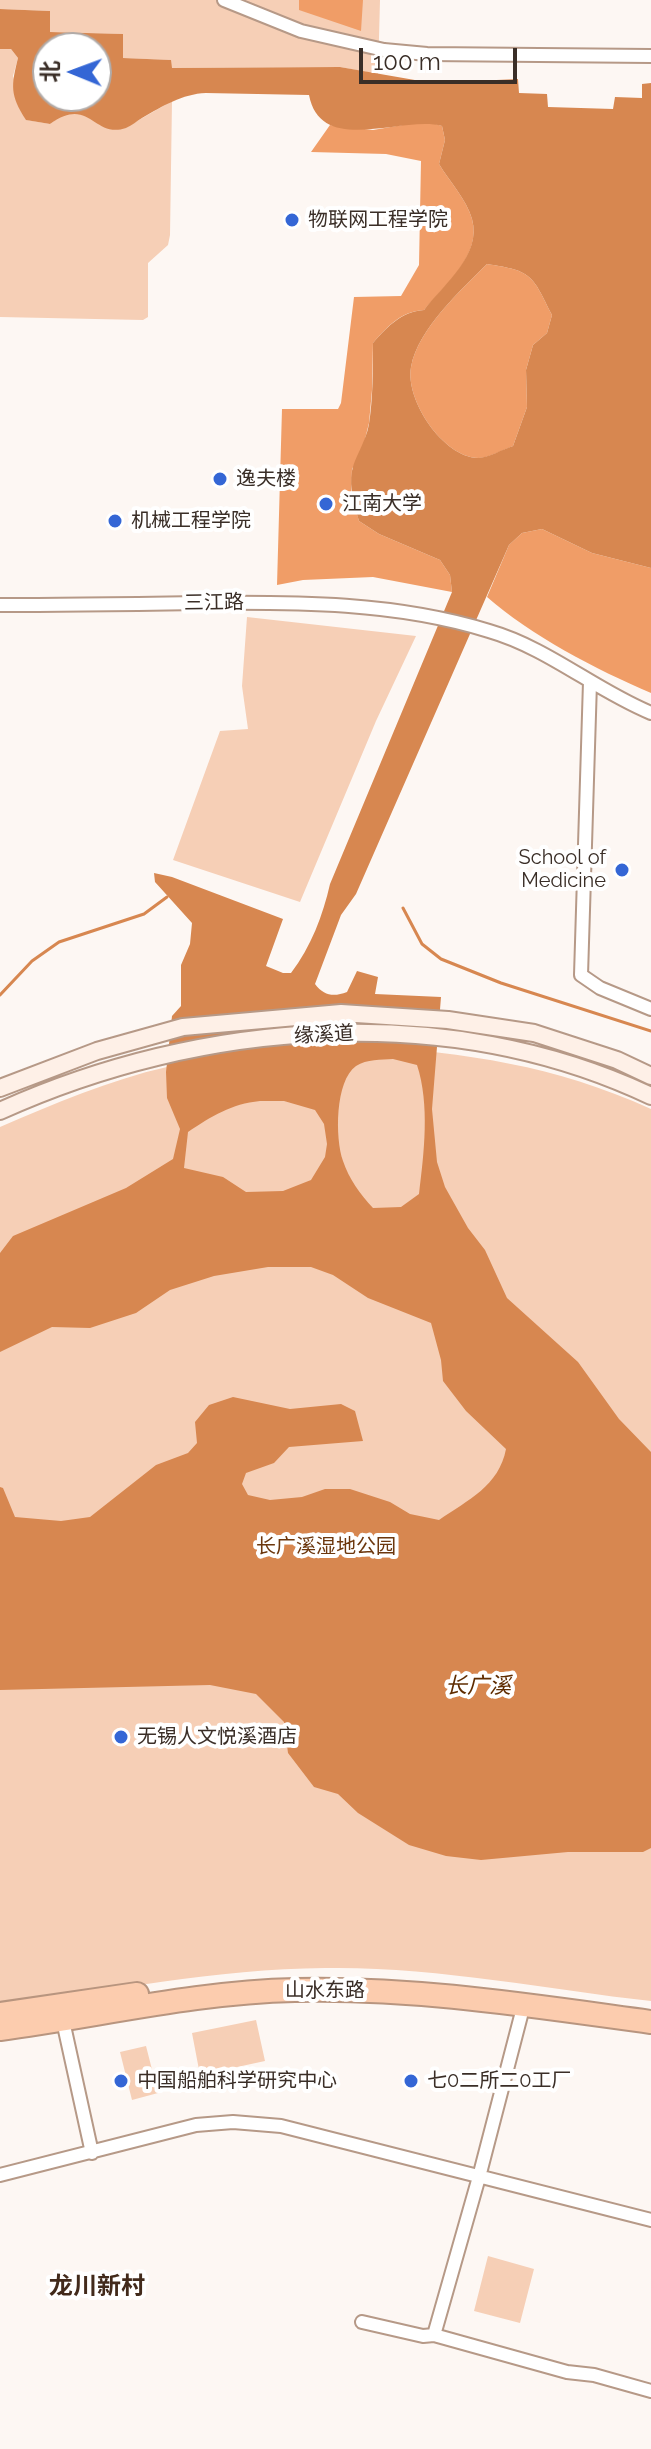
<!DOCTYPE html>
<html>
<head>
<meta charset="utf-8">
<style>
  body { margin:0 }
  #map { position:relative; width:651px; height:2449px; overflow:hidden; background:#fdf7f3; font-family:Raleway,"Noto Sans SC",sans-serif }
  canvas { display:block }
  .north { position:absolute; left:32px; top:32px; width:80px; height:80px; box-sizing:border-box; background:#fff; border:2px solid #b0aba9; border-radius:50%; rotate:271deg; font-size:22px; font-weight:700; line-height:32px; text-align:center; color:#3a2e27 }
  .north::after { content:''; display:block; margin:auto; width:28px; height:36px; background:#3466d5; clip-path:polygon(50% 0,100% 100%,50% 72%,0 100%) }
  .scale { position:absolute; left:359px; top:48px; width:158px; height:36px; box-sizing:border-box; border:4px solid #3a2e27; border-top:0; padding-left:10px; font-size:24px; line-height:28px; white-space:nowrap; color:#3a2e27; -webkit-text-stroke:6px #fff; paint-order:stroke }
</style>
</head>
<body>
<div id="map">
<canvas width="651" height="2449"></canvas>
<div class="north">北</div>
<div class="scale">100 m</div>
</div>
<script>
const context = document.querySelector('canvas').getContext('2d');
context.lineJoin = 'round';
function fill(path, color) { context.fillStyle = color; context.fill(path, 'evenodd'); }
function trace(path, color, width, dash) { context.strokeStyle = color; context.lineWidth = width; context.lineCap = dash ? 'butt' : 'round'; context.setLineDash(dash || []); context.stroke(path); }
function write(font, color, halo, rows, align = 'center') {
  context.font = font + ' Raleway,"Noto Sans SC",sans-serif'; context.lineWidth = 8; context.setLineDash([]); context.textBaseline = 'middle'; context.strokeStyle = halo; context.fillStyle = color; for (const [text, x, y, turn = 0] of rows) {
    context.save(); context.translate(x, y); context.rotate((+turn || 0) * Math.PI / 180); context.textAlign = isNaN(turn) ? turn : align; if (halo) context.strokeText(text, 0, 0); context.fillText(text, 0, 0); context.restore();
  }
}
fill(new Path2D(`
  M0,0H380L378,74L340,67L171,68V60L122,58V34L50,32V11L0,9Z
  M0,49H11L18,58L13,76L27,120L50,124L65,113L80,114L125,128L172,101L170,235L168,245L148,263V317L143,320L0,317Z
  M247,617L416,636L376,721L300,902L173,860L220,731L248,729L242,686Z
  M362,1046C467,1053 554,1065 651,1109V2001C545,1989 431,1966 325,1968C216,1969 108,1991 0,2006V1127C54,1104 109,1080 167,1067C231,1054 296,1050 362,1046Z
  M256,2020L265,2061L200,2075L192,2033Z
  M146,2046L158,2093L132,2100L120,2052Z
  M488,2256L534,2269L520,2323L474,2311Z`), '#f6cfb6');
fill(new Path2D(`
  M299,0H363L361,31L299,10Z
  M426,121L442,126L445,140L439,164C449,181 467,200 472,219C482,255 445,285 424,310C400,312 388,326 373,343L372,390L369,423L362,451L352,469L351,493L359,521L379,534L440,560L450,575L452,592L373,577L303,580L277,585L282,409H338L341,403L354,297L401,296L419,265L421,161L386,154L311,152L330,125L373,130Z
  M487,264C533,271 532,275 552,315L547,333L533,345L526,370L527,407L513,446C503,450 488,458 478,458C443,457 405,400 411,367C418,329 461,290 487,264Z
  M542,529L592,553L651,568V693C597,670 530,635 487,597L509,545L522,533Z`), '#f09d67');
fill(new Path2D(`
  M0,9L50,11V32L123,34V58L171,60L172,68L340,67L432,83L518,79L519,93L547,94L548,107L613,109L615,97L642,98V84L651,83V568L592,553L542,529L522,533L509,545L356,894L341,915L315,984C324,996 334,997 347,992L357,971L378,977L375,994L441,997L432,1109L437,1162L445,1187L468,1228L485,1250L507,1298L578,1362L619,1419L651,1452V1848L643,1852H568L481,1860L446,1856L409,1845L358,1813L338,1794L314,1787L288,1753L284,1722L256,1694L210,1685L0,1690V1487L3,1488L15,1517L61,1521L90,1517L156,1465L188,1453L197,1443L195,1422L209,1405L233,1397L290,1409L341,1404L355,1411L363,1441L289,1447L274,1463L246,1473L242,1484L248,1495L270,1500L302,1497L325,1489H350L390,1502L410,1514L439,1520C468,1500 499,1486 506,1449L466,1411L443,1381L441,1360L431,1323L368,1298L333,1275L311,1267H268L214,1276L170,1290L136,1313L90,1328L52,1327L0,1352V1253L13,1236L126,1188L173,1159L180,1129L167,1098L166,1072L172,1016L181,1006V965L190,944L192,923L155,882L154,873L172,877L283,919L266,966L283,973H291C311,947 323,915 330,884L452,592L450,575L440,560L379,534L359,521C354,505 349,488 352,471C354,458 366,442 369,424C373,398 373,370 373,343C388,326 401,312 424,310C444,284 482,255 472,219C467,200 449,181 439,164L445,140L442,126C402,115 321,157 309,95L206,93C182,94 163,106 142,118C137,121 131,126 126,128C93,139 90,95 50,124L26,120C10,95 11,86 18,58L11,49H0ZM48,48H96V96H48ZM487,264C533,271 532,275 552,315L547,333L533,345L526,370L527,407L513,446C503,449 488,458 478,458C443,457 405,400 411,367C418,329 461,290 487,264ZM393,1059L417,1065C430,1105 424,1153 419,1194L401,1207L373,1208C360,1194 349,1179 343,1161C335,1138 335,1081 356,1066C367,1059 381,1060 393,1059ZM260,1101H284L315,1110L324,1124L327,1144L325,1157L311,1180L283,1191L246,1192L223,1177L184,1168L188,1132C212,1116 231,1104 260,1101Z`), '#d78750');
trace(new Path2D(`
  M403,908L422,944L441,959L501,983L651,1031
  M0,995L32,961L59,942L144,914L167,897`), '#d78750', 3);
const street = new Path2D(`
  M224,0L301,31L384,50L427,54L651,56
  M0,605C67,605 134,604 200,603C297,602 396,602 489,631C548,648 595,690 651,713
  M590,682L581,975L600,988L651,1009
  M63,2021L92,2153
  M0,2175L196,2125L233,2122L281,2126L651,2220
  M362,2322L423,2336L434,2335L567,2372L594,2375L651,2391
  M434,2335L479,2177L524,2004`);
const secondary = new Path2D(`
  M0,1088L97,1051L183,1027L341,1013L448,1020L534,1033L617,1060L651,1076
  M0,1111C201,1020 448,1000 651,1096`);
const highway = new Path2D(`
  M0,2014L137,1994
  M0,2029C98,2016 196,1992 295,1990C414,1987 533,2006 651,2022`);
trace(street, '#b69987', 16);
trace(secondary, '#b69987', 20);
trace(highway, '#b8957f', 26);
trace(street, '#fff', 12);
trace(secondary, '#fef0e7', 16);
trace(highway, '#fcccae', 22);
for (const [x, y, r, color] of [
  [292,220,8,"#3466d5"],
  [220,479,8,"#3466d5"],
  [326,504,8,"#3466d5"],
  [115,521,8,"#3466d5"],
  [622,870,8,"#3466d5"],
  [121,1737,8,"#3466d5"],
  [121,2081,8,"#3466d5"],
  [411,2081,8,"#3466d5"]
]) { const dot = new Path2D(); dot.arc(x, y, r, 0, 2 * Math.PI); context.fillStyle = color; context.fill(dot); trace(dot, '#fff', 3); }
write('20px', '#3a2e27', '#fff', [
  ["物联网工程学院",308,220],
  ["逸夫楼",236,479],
  ["江南大学",342,504],
  ["机械工程学院",131,521],
  ["School of",606,858,"right"],
  ["Medicine",606,881,"right"],
  ["无锡人文悦溪酒店",137,1737],
  ["中国船舶科学研究中心",137,2081],
  ["七0二所二0工厂",427,2081]
], 'left');
write('20px', '#3a2e27', '#fff', [
  ["三江路",214,603,-1],
  ["缘溪道",324,1035,-3],
  ["山水东路",325,1991]
]);
write('20px', '#6c370d', '#fff', [
  ["长广溪湿地公园",326,1547]
]);
write('italic 22px', '#5f2c00', '#fff', [
  ["长广溪",478,1686]
]);
write('bold 24px', '#422a1b', '#fff', [
  ["龙川新村",97,2287]
]);
</script>
</body>
</html>
